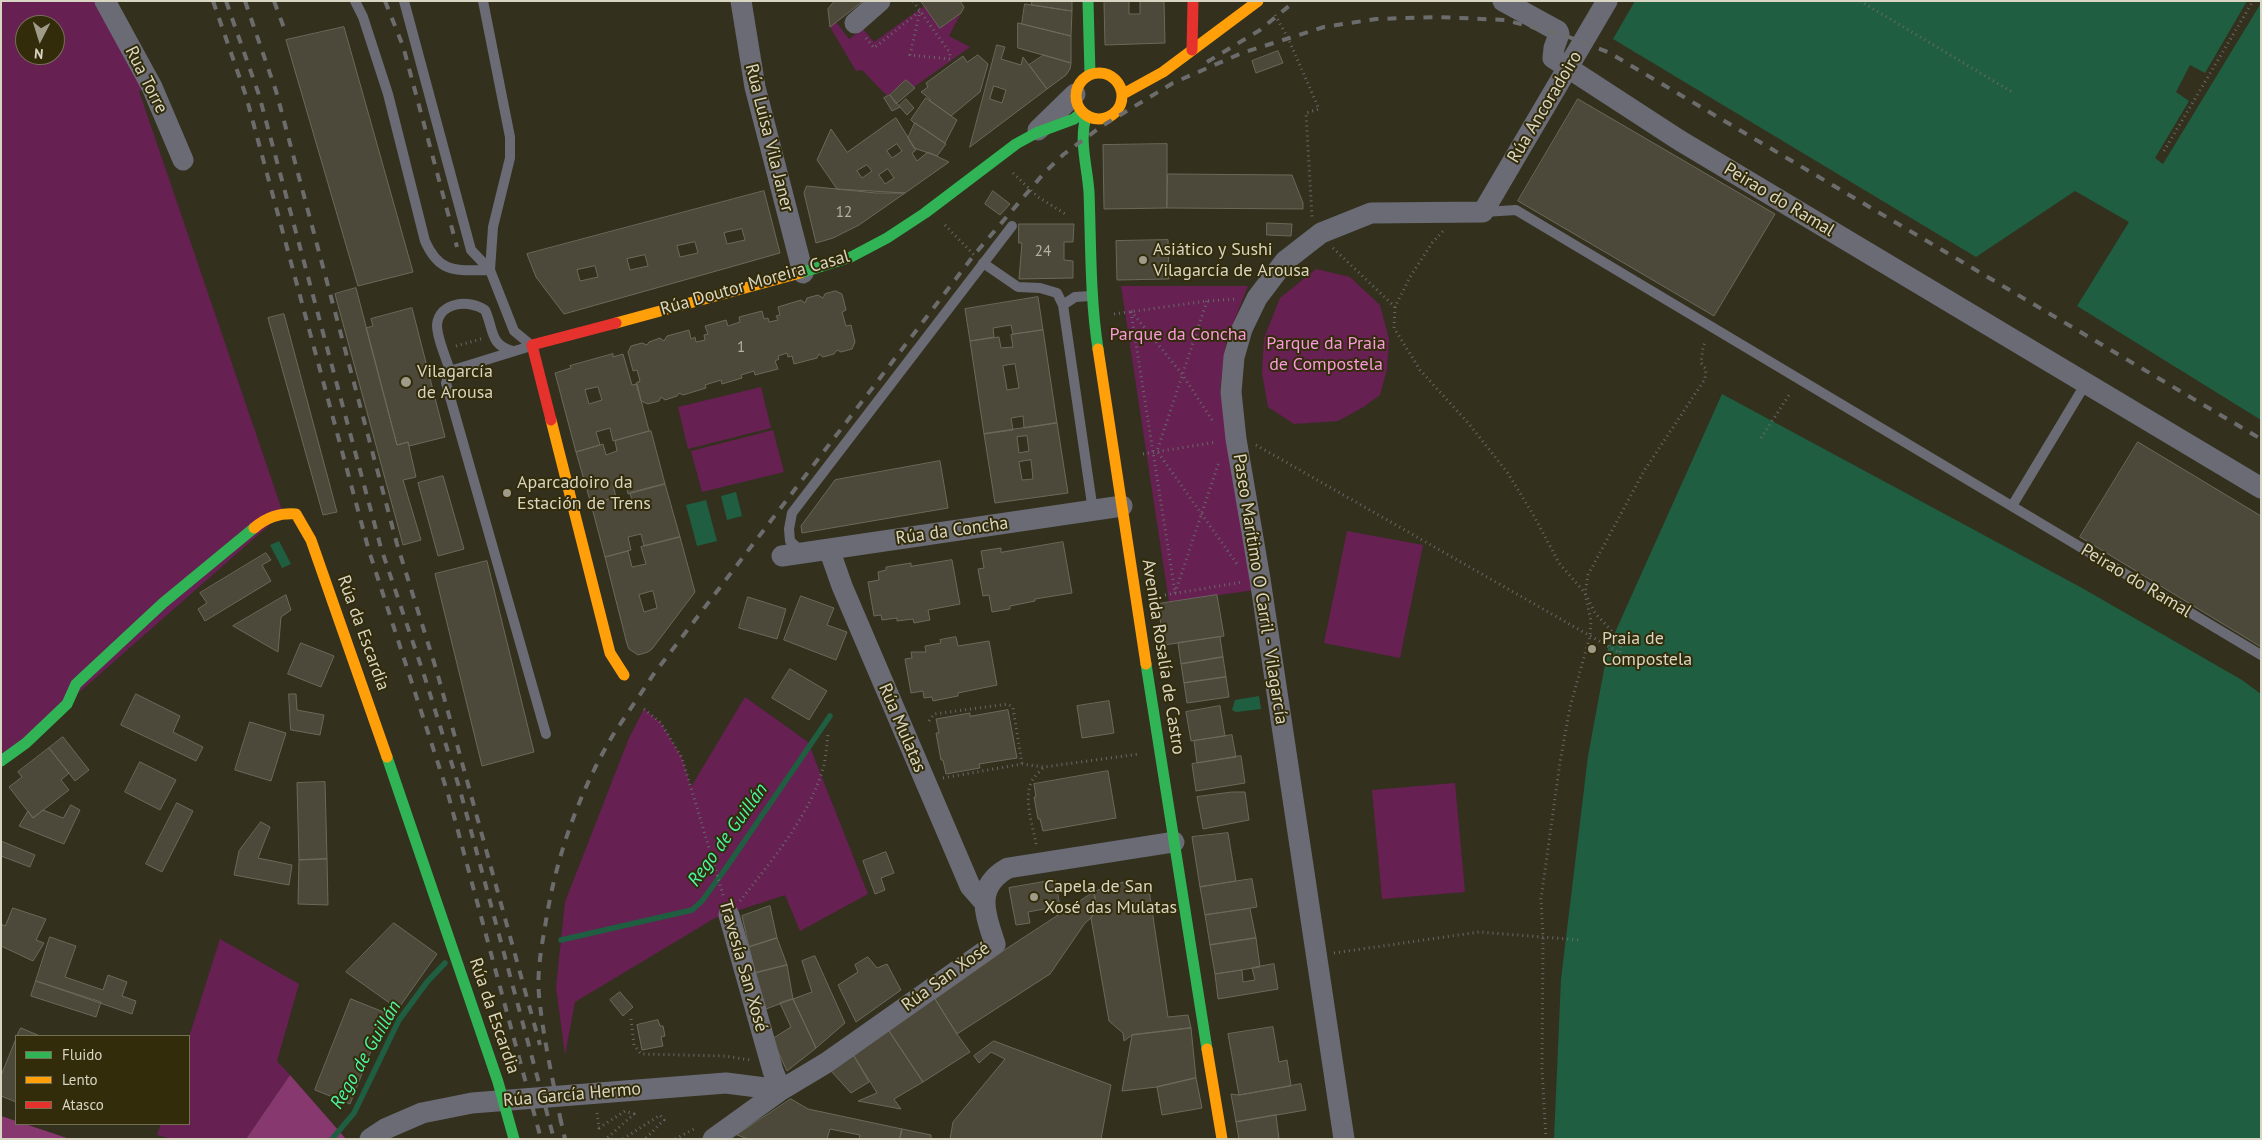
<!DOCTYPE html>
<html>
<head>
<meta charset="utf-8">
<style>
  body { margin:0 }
  #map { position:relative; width:2262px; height:1140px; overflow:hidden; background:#33301e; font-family:"PT Sans",sans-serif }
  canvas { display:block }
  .frame { position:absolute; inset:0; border:2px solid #d8d5c3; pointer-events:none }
  .legend { position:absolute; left:15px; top:1035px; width:175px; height:90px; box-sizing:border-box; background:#322c0a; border:1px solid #747054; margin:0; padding:6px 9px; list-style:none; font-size:15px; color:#d8d5c3 }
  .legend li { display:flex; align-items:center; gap:10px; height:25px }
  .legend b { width:25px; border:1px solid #747054 }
  .north { position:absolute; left:15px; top:15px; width:50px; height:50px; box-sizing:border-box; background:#322c0a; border:1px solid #747054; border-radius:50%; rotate:185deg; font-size:14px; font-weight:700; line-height:20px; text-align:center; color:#d8d5c3 }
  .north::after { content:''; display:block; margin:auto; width:18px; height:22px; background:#9e9b89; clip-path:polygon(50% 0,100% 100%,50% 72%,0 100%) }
</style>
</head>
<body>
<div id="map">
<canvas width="2262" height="1140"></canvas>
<div class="frame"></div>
<ul class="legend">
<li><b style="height:6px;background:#30b455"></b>Fluido</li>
<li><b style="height:6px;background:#ff9f0a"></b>Lento</li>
<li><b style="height:6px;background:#e5322d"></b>Atasco</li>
</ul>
<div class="north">N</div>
</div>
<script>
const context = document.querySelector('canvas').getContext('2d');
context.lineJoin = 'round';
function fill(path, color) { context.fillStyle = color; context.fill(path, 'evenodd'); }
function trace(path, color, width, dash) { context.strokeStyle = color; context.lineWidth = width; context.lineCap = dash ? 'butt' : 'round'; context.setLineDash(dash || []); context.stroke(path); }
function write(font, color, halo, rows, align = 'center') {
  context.font = font + ' "PT Sans",sans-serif'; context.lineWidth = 4; context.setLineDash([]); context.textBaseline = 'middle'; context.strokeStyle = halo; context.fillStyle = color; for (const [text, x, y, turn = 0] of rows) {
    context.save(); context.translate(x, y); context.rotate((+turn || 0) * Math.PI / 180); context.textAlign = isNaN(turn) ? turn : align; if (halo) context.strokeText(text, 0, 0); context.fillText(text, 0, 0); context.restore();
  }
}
fill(new Path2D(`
  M1,1H105L152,87L139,91L283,513L1,761ZM25,25H55V55H25Z
  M924,6L940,28L961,13L949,36L970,47L914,87L906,80L887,96L862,70L856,71L830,27L836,22L849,39L863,29L874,42Z
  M1316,269L1350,277L1380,305L1389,339L1387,369L1380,395L1362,408L1338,421L1294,424L1268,407L1262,373L1264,338L1280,298Z
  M1121,286H1248L1226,341L1220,390L1255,590L1169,602Z
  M761,387L771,428L688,449L678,407Z
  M773,430L784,472L702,492L691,451Z
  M1347,531L1423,545L1400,658L1324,643Z
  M745,697L808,742L868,894L800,931L785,895L715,918L575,1002L565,1055L556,987L565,902L629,738L644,709L661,723L682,758L691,787Z
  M1455,783L1465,892L1382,899L1372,790Z
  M220,939L299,984L277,1061L290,1075L246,1139H172L157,1135L161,1124H189V1037Z`), '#662052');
fill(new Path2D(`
  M290,1075L346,1139H246Z
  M1,1116L16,1121V1124H25L70,1139H1Z`), '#87396f');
fill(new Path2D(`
  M1635,1H2247L2205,73L2190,65L2176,92L2189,101L2155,158L2163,164L2261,3V420L2077,306L2129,222L2075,191L1976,257L1613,39Z
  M1722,394L2082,588L2242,680L2261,694V1139H1554L1561,979L1588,756L1608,648Z
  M736,492L742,516L727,520L721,496Z
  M706,500L717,541L697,546L686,505Z
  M279,541L291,564L282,568L270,545Z
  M1259,696L1261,709L1236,712L1232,710L1235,700Z`), '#1f5e40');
trace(new Path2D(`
  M561,940L692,910L702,901L726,868L830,716
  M332,1139L354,1113L399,1020L427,982L445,963`), '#1f5e40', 5.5);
const building = new Path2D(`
  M835,1H862V2L830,27L828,9Z
  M921,1H960L964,7L961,13L940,28Z
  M1032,1H1072V11L1032,5Z
  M1129,1V14H1140V1H1164L1165,43L1105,45L1104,1Z
  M1025,4L1072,11L1071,36L1022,24Z
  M1018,23L1071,36V63L1018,48Z
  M344,27L413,272L358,286L286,40Z
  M997,45L1005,47L1001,59L1021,65L1023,57L1047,89L970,147ZM994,86L1006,90L1002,103L990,99Z
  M1278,51L1283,63L1256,73L1252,61Z
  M978,55L988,64L980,92L951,116L930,101V99L921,92L928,87L926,83L963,56L967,62Z
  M1044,55L1071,63L1070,69L1066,75L1047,89L1029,65Z
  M906,80L915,88L896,104L890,95Z
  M890,95L900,107L892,111L884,98Z
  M926,98L957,120L945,143L915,123V124L911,120Z
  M906,99L914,108L907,115L899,106Z
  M1578,99L1775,214L1714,316L1518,201Z
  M896,118L916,150L912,153L917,161L928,152L949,162L905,193L837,189L817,160L831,129L847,152ZM897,144L902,151L892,158L887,151ZM867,165L872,171L862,178L857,171ZM888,169L894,178L885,184L879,175Z
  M915,123L946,144L937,156L914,148L908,138Z
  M1167,144V208L1104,209L1103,145Z
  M1168,174L1292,175L1303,203V209L1167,208Z
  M807,186L876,193H905L859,225L833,238L816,243L804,193Z
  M764,191L780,253L564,314L536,277L527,254ZM742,229L745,240L727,244L724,233ZM695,242L698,253L680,257L677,246ZM645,255L648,266L630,270L627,259ZM595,266L598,277L580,281L577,270Z
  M993,191L1010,204L1000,215L985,204Z
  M1267,223L1292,224L1291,236L1267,235Z
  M1019,224H1074L1073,242H1064V260L1073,261V278L1019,279L1022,243H1019Z
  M1168,240L1169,279L1117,280L1116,241Z
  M356,288L397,445L408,442L416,477L403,480L421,540L403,545L335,294Z
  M836,291L842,294L846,310L842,312L846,326L851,325L855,342L852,349L841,352L837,350L834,354L823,357L819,354L817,358L794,364L792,356L788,357L787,353L778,356L779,359L775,361L778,369L755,375L754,371L741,375L742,378L722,384L721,380L705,385L706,388L683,395L679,393L677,396L665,400L661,397L659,401L648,404L641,401L636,383L640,381L637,370L633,371L628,352L631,346L642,343L647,345L649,342L660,338L664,341L667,336L689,330L691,339L695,337L696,342L705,340L704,335L708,334L705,326L726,320L728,326L740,322L739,317L762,311L764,319L768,318L769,322L778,320L776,316L780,315L778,307L801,300L805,303L807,298L818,295L823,298L825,294Z
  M1038,297L1043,330L1013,334L1011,325L993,328L994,337L970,341L965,309Z
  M412,308L445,437L409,446L408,442L397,445L366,328L373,326L371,319Z
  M284,314L337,512L323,515L268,318Z
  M1043,330L1057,423L1024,428L1023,416L1011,418L1013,430L984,434L970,341L999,337L1001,348L1013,347L1011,335ZM1015,364L1019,388L1007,390L1003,366Z
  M613,354V357L623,354L632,385L637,384L649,431L613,441L610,428L596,432L600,445L576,452L555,373L571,368L570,366ZM598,387L602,400L589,404L585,390Z
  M1057,423L1068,493L995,503L984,434ZM1027,436L1029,451L1019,453L1017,437ZM1031,460L1033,479L1022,480L1019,462Z
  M651,431L665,484L628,494L625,481L613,485L616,497L591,504L576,452L603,444L606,455L617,451L615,441Z
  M2138,442L2261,516V647L2080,537Z
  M940,461L948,508L802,533L801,526L835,480Z
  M443,476L464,549L438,556L418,483Z
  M665,484L680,537L644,546L641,534L628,537L631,550L605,557L591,504L617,497L620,508L633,504L630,493Z
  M680,537L695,592L652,649L648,652L638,655L629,649L627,644L605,557L628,551L632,567L646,564L641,547ZM653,591L657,608L644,612L639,595Z
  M1063,542L1072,593L1035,599V601L1010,606V609L992,612L989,595L983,596L978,569L984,568L981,551L1001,548V552Z
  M266,553L271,560L262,565L271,581L205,621L198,609L207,603L200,593Z
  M952,560L960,604L928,610L930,620L914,623L913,619L897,621V618L882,620L881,615L874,616L868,582L879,580L878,572L886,570V567L911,563V566Z
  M487,561L534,752L482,766L435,574Z
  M286,595L291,610L281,617L278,652L233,626Z
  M1217,595L1224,636L1164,645L1158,604Z
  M801,596L834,608L827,625L847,632L836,660L784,640Z
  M748,597L786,609L777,639L739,628Z
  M956,637L958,646L989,641L997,685L958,693V696L933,701L932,697L924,698L923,691L911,693L905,659L912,658L911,652H926L925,646L941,643L940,640Z
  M1220,637L1223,657L1181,664L1178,643Z
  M301,643L334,656L321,687L288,674Z
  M1223,657L1226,677L1184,683L1181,664Z
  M790,669L827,691L809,720L772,698Z
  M1226,677L1229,697L1187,703L1184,683Z
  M136,694L180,716L173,732L203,747L196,761L121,725Z
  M289,694H296L297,710L324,715L320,735L291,730Z
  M1109,701L1114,733L1082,738L1077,706Z
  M1220,706L1225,736L1191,741L1186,712Z
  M1008,710L1017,758L979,764L980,768L946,774L943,760H941L936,733H939L936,719L970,713V716Z
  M250,722L286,733L271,781L235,770Z
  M1232,735L1236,757L1197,763L1194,741Z
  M63,737L89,770L75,781L49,748Z
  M49,748L69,773L61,780L69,790L33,818L9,787L22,777L18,772Z
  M1241,756L1245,783L1196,791L1192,764Z
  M140,762L176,780L160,810L125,792Z
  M1108,771L1116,818L1043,831L1040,819H1038L1034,797H1036L1034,784Z
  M325,782L327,859L299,860L297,783Z
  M1232,792H1245L1249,820L1203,829L1197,797Z
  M177,803L193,811L162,872L146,864Z
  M71,805L80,810L64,844L19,826L28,811L33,818L43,810L63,818Z
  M261,822L270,827L258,858L292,865L289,885L234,875L239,851Z
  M1228,833L1236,881L1200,887L1192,837Z
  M1,841L35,855L30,867L1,856Z
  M886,852L894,873L881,878L885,890L875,894L863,861Z
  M327,859L328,905L298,904L299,860Z
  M1252,879L1257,907L1205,915L1200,887Z
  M1055,880L1060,906L1028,912L1030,923L1016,925L1009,888Z
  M1130,881L1141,883L1149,890L1168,1017L1188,1015L1191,1028L1132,1035L1124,1041L1123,1033L1109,1021L1091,918L1097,909L1094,892L1107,886Z
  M1094,892L1097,909L1091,918L1085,923L1050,974L957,1034L935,999L1003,951Z
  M770,906L777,938L749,947L742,916Z
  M13,908L46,919L36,940L44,943L33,961L1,946V924L5,926Z
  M1250,909L1256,938L1210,945L1205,915Z
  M394,923L437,954L398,1009L346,972Z
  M50,937L76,946L65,977L103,990L108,975L127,982L122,996L136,1001L132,1014L36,981Z
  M777,938L787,965L755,973L749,947Z
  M1256,938L1260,967L1215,974L1210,945Z
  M815,956L845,1023L816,1048L793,999L812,992L802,961Z
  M868,957L877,968L887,964L901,990L856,1022L838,985L858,972L855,965Z
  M1274,964L1278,989L1218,999L1215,974L1242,970L1243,982L1255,980L1252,968Z
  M787,965L793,999L766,1009L755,973Z
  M36,981L101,1002L96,1017L31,996Z
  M620,992L633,1007L623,1016L610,1000Z
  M351,999L386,1013L350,1104L315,1090Z
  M793,999L816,1048L787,1071L772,1039L791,1027L780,1003Z
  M935,999L957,1034L970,1052L923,1082L889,1031Z
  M658,1020L660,1026H663L665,1036L661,1037L663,1046L642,1050L637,1025Z
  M1273,1027L1279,1062L1287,1060L1291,1086L1239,1095L1228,1034Z
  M21,1028L40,1036H17Z
  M1191,1028L1196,1078L1157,1087L1122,1091L1132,1035Z
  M889,1031L923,1082L894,1099L901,1109L858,1101L877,1093L854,1056Z
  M16,1039V1102L1,1096V1076Z
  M994,1041L1111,1085L1101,1139H950L953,1122L1005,1059L991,1052L979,1063L974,1056Z
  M854,1056L869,1082L851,1093L831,1071Z
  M1196,1078L1202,1108L1162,1115L1157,1087Z
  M1301,1084L1306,1110L1236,1122L1231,1094L1239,1095Z
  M791,1099L808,1109L902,1129L900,1139H859L860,1135L830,1129L827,1139H748L737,1135Z
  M1276,1115L1279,1139H1239L1236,1122Z
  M902,1129L931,1135V1139H900Z`);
fill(building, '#4c493b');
trace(building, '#6b695a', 1);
trace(new Path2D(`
  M913,1L950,53V59L910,55L920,11
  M1860,1L2012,92
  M1275,15L1288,38L1319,109L1306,113L1312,217
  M866,38L874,48L920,11
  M2164,151L2253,1
  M1013,173L1038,197L1067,215
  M945,225L974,255
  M1333,248L1395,307
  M1207,301L1157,451L1237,564
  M1131,311L1182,374L1214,423
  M1131,312L1175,592
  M1114,314L1207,301L1237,299
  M456,346L481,339
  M1761,438L1791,392
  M1256,445L1620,653L1621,641L1595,613L1585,593L1559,563L1534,516L1507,472L1469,424L1420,370L1394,328L1395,307L1410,277L1432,243L1443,231
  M1143,454L1217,442
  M1175,593L1219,462
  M1165,595L1243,582
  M644,709L661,723L682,758L724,898
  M929,721L934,714L1008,704L1013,708L1022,764
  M943,778L1022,764L1044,767L1139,754
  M1036,844C1033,826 1022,796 1033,779C1036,775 1040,771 1044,767
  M740,901C772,860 810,816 824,765C826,755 827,744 828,734
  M1334,953L1479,932L1580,940
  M631,1019L634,1045L641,1054L725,1056L750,1060
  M597,1113L599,1128L625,1111L634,1114L606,1139
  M623,1139L660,1115L664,1120L645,1139
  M675,1139L696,1128
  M1546,1139L1542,1069L1543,937L1541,899L1560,762L1570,707L1590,636L1591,621L1585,593L1588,575L1644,471L1705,379L1706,369L1701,363L1703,347L1706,340`), '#696869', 3, [1, 4]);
trace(new Path2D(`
  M355,1L363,17L388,94L425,241C440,275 457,270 490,270
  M404,1L471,250L490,270L514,331L531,345
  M483,1L510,137V158L493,227L490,270
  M1484,212L1516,210L2261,655
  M983,263L1018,287L1040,288L1057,293L1063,305L1093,511
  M1063,305L1075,297L1090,296
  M531,346L450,371L446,383L546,734
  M450,371C446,357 437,339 437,325C439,302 469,299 485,310C494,329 489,345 513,351
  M2012,506L2086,383
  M803,553L790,541L789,529L792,513L1012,226`), '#6a6b75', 10);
trace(new Path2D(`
  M105,1L152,87L183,160
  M741,1L755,87L803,273
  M1503,1L1558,31L1559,34L1554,48L1553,58L1679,140L2261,488
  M855,23L880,1
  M1038,130L1075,94
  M829,549L842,586L970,886L985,903
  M782,556L1122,506
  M729,915L773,1071L781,1090
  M370,1139L385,1129L422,1113L472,1103L726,1083L781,1090
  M713,1139L781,1090L826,1063L995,944C985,913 974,887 1008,868L1174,842
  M1344,1139L1260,579L1236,439L1231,392L1234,357L1242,329L1257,298L1285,261L1321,233L1371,213L1483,212L1607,1`), '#6a6b75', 21);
trace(new Path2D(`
  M1088,1L1090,74
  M1086,116C1079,142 1087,165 1089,192C1091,245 1090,297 1098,349
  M800,273L851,257L887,238L925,213L1016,144L1036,133L1074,119L1082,112
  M1146,664L1207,1049
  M387,757L498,1082L514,1139
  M1,761L26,743L67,704L76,684L163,603L254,528`), '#30b455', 11);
trace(new Path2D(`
  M1076 96a23 23 0 1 1 46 0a23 23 0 1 1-46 0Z
  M1123,94L1163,72L1258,1
  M616,323L800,273
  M1098,349L1146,664
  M551,420L610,653L624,675
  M254,528C267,517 279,513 296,514L311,540L387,757
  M1207,1049L1222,1139`), '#ff9f0a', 11);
trace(new Path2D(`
  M1192,50L1193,1
  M551,420L532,345L616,323`), '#e5322d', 11);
trace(new Path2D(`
  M213,1L246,96L369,551L448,794L541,1139
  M226,1L259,95L381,548L425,678L460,790L554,1139
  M245,1L276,91L397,544L437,672L540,1045
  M274,1L284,28
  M385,1L403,46L457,247
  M1207,62L1260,30L1295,1
  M560,1117L565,1139
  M561,1122C553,1080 543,1038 539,995C537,973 541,949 545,927C555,860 578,794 613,735C626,715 640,695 653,675L974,255L1045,172L1064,154L1102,126L1173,83L1242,53L1324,27L1376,19L1438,17L1505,20L1566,36L1608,52L2261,439`), '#6c6c6d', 4, [9, 9]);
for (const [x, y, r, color] of [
  [1143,260,5,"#9e9b89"],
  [406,382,6,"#9e9b89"],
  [507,493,5,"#9e9b89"],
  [1592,649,5,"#9e9b89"],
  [1034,897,5,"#9e9b89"]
]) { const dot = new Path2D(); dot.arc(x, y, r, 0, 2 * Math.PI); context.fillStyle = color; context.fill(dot); trace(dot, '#322c0a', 2); }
write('15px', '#b5b2a1', null, [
  ["12",844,213],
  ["24",1043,252],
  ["1",741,348]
]);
write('18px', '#d8d5c3', '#322c0a', [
  ["Rua Torre",146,80,63],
  ["Rúa Ancoradoiro",1545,107,-59],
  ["Rúa Luisa Vila Janer",769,138,76],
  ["Peirao do Ramal",1779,200,31],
  ["Rúa Doutor Moreira Casal",755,283,-16],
  ["Rúa da Concha",952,531,-8],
  ["Peirao do Ramal",2136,581,31],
  ["Paseo Marítimo O Carril - Vilagarcía",1260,589,81],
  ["Rúa da Escardia",363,633,70],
  ["Avenida Rosalía de Castro",1163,657,81],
  ["Rúa Mulatas",902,728,67],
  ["Travesía San Xosé",743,966,74],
  ["Rúa San Xosé",946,977,-36],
  ["Rúa da Escardia",494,1016,71],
  ["Rúa García Hermo",572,1095,-5]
]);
write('18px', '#d8d5c3', '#322c0a', [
  ["Asiático y Sushi",1153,250],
  ["Vilagarcía de Arousa",1153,271],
  ["Vilagarcía",417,372],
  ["de Arousa",417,393],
  ["Aparcadoiro da",517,483],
  ["Estación de Trens",517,504],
  ["Praia de",1602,639],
  ["Compostela",1602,660],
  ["Capela de San",1044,887],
  ["Xosé das Mulatas",1044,908]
], 'left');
write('18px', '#f999db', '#322c0a', [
  ["Parque da Concha",1178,335],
  ["Parque da Praia",1326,344],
  ["de Compostela",1326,365]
]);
write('italic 19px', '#4af5aa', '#322c0a', [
  ["Rego de Guillán",728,835,-54],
  ["Rego de Guillán",366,1055,-60]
]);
</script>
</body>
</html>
